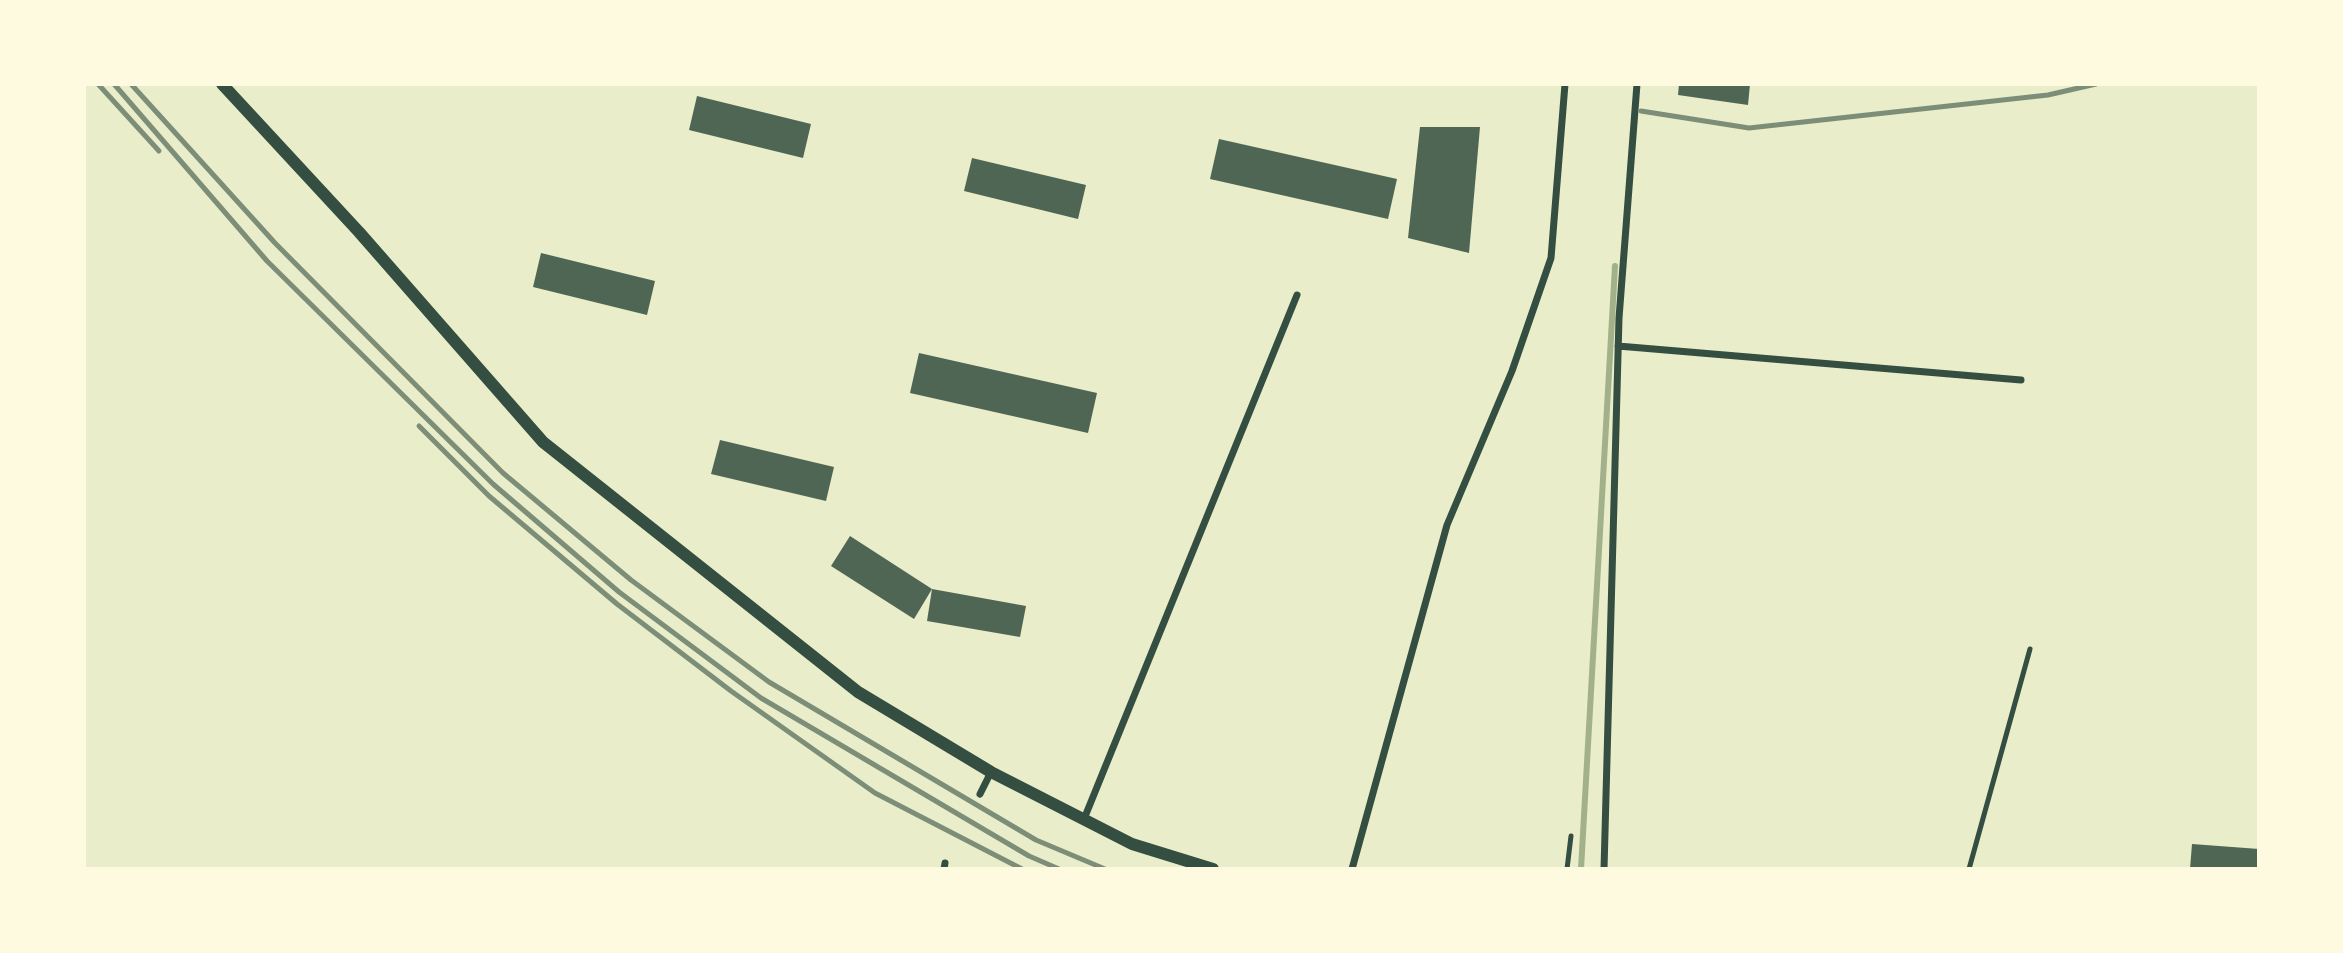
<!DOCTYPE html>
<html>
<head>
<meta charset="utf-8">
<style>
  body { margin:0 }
  #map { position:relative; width:2343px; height:953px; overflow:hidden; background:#e9edc9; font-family:"Golos Text",sans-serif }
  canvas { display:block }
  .frame { position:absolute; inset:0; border:86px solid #fefae0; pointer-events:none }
</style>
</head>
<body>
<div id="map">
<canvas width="2343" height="953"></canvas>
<div class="frame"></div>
</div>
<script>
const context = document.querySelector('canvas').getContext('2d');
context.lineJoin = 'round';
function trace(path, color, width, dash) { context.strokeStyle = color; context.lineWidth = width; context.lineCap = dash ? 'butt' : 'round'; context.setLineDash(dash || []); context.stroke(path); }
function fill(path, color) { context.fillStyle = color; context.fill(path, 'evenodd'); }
trace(new Path2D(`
  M1581,869L1615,266`), '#a3b18a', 6);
fill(new Path2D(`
  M1679,84H1750L1748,105L1678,95Z
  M697,96L811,124L803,158L689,130Z
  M1420,127H1480L1469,253L1408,238Z
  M1219,139L1397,179L1388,219L1210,179Z
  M972,158L1086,185L1078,219L964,191Z
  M541,253L655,281L647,315L533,287Z
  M919,353L1097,393L1088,433L910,393Z
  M720,440L834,467L826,501L711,474Z
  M850,536L932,589L914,619L831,566Z
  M932,589L1026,606L1020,637L927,621Z
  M2192,844L2259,849V869H2190Z`), '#4f6655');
trace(new Path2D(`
  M1567,869L1571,836
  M1969,869L2030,649`), '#344e41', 5);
trace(new Path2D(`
  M1618,346L2021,380
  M980,794L991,772
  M1084,819L1297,295
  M944,869L945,863
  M1352,869L1447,525L1512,371L1551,258L1565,84
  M1604,869L1619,318L1637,84`), '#344e41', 7);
trace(new Path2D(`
  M222,84L359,232L543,442L858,692L991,772L1132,844L1213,869`), '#344e41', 12);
trace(new Path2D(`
  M98,84L159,151
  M114,84L267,261L493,484L619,592L761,698L1029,856L1059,869
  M131,84L275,243L503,473L631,580L769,682L1036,840L1105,869
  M1641,111L1749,128L2048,95L2096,84
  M419,426L489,496L617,604L731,691L875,793L1022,869`), '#7c8e77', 5);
</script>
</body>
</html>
